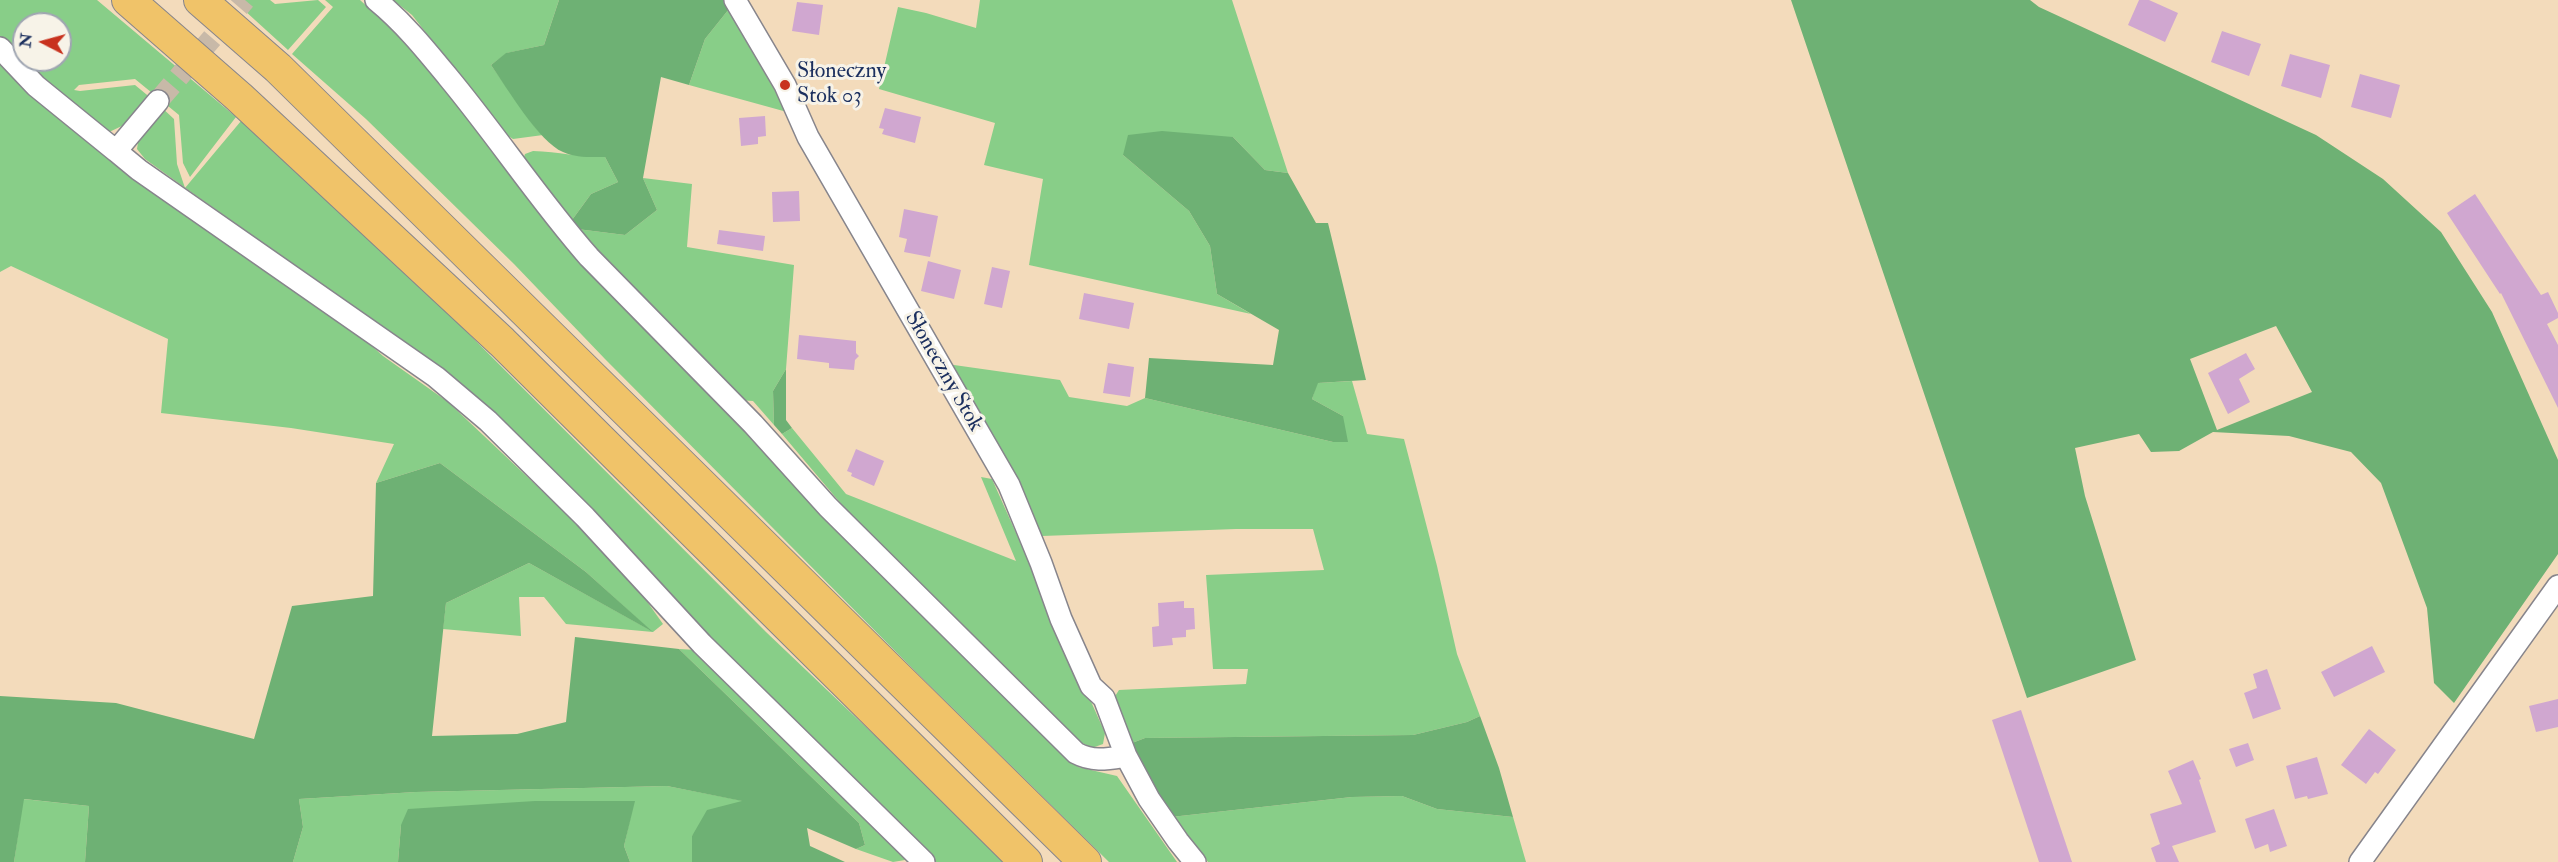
<!DOCTYPE html>
<html>
<head>
<meta charset="utf-8">
<style>
  body { margin:0 }
  #map { position:relative; width:2558px; height:862px; overflow:hidden; background:#f3dbbb; font-family:"IM FELL Double Pica",serif }
  canvas { display:block }
  .north { position:absolute; left:12px; top:12px; width:60px; height:60px; box-sizing:border-box; background:#f7f3e8; border:2px solid #9fa5b1; border-radius:50%; rotate:276deg; font-size:16px; font-weight:700; line-height:24px; text-align:center; color:#1b2f5e }
  .north::after { content:''; display:block; margin:auto; width:21px; height:27px; background:#c8321e; clip-path:polygon(50% 0,100% 100%,50% 72%,0 100%) }
</style>
</head>
<body>
<div id="map">
<canvas width="2558" height="862"></canvas>
<div class="north">N</div>
</div>
<script>
const context = document.querySelector('canvas').getContext('2d');
context.lineJoin = 'round';
function fill(path, color) { context.fillStyle = color; context.fill(path, 'evenodd'); }
function trace(path, color, width, dash) { context.strokeStyle = color; context.lineWidth = width; context.lineCap = dash ? 'butt' : 'round'; context.setLineDash(dash || []); context.stroke(path); }
function write(font, color, halo, rows, align = 'center') {
  context.font = font + ' "IM FELL Double Pica",serif'; context.lineWidth = 6; context.setLineDash([]); context.textBaseline = 'middle'; context.strokeStyle = halo; context.fillStyle = color; for (const [text, x, y, turn = 0] of rows) {
    context.save(); context.translate(x, y); context.rotate((+turn || 0) * Math.PI / 180); context.textAlign = isNaN(turn) ? turn : align; if (halo) context.strokeText(text, 0, 0); context.fillText(text, 0, 0); context.restore();
  }
}
fill(new Path2D(`
  M0,0H97L236,117L190,177L183,163L179,115L135,79L79,85L74,90L80,91L135,85L152,99L126,124L105,134L55,93L0,36ZM24,24H60V60H24Z
  M233,0H270L275,4L318,0L326,7L288,50Z
  M325,0H360L420,55L510,172L1064,749L1078,767L1117,776L1177,862H1109L915,671L605,359L514,264L366,119L292,54L333,7Z
  M393,0H559L544,45L507,53L491,65L535,127L543,135L513,139L505,134L412,15Z
  M980,0H1232L1288,173L1265,170L1233,137L1123,155L1189,211L1210,246L1217,294L1251,314L1029,265L1043,179L984,165L995,123L879,89L898,7L926,13L976,28Z
  M729,9L787,112L689,85L705,39Z
  M0,61L89,143L353,329L383,356L448,402L571,518L646,600L663,624L653,632L566,624L544,597H519L521,636L443,629L446,603L529,563L650,630L586,572L440,463L376,483L394,444L291,428L161,413L168,339L11,266L0,272Z
  M160,106L174,119L177,164L185,188L241,121L378,245L430,295L766,632L950,807L1003,862H934L444,374C346,300 245,231 145,159L137,149L139,136Z
  M533,151C558,152 580,157 605,157L618,182L591,194L572,220L561,211L523,160L525,154Z
  M643,178L692,184L687,247L794,265L786,369L773,391L774,425L753,401L737,400L677,332L577,229L625,235L657,210Z
  M947,364L1060,380L1069,397L1127,406L1145,398L1333,442L1343,416L1312,399L1317,383L1352,381L1367,434L1404,439L1437,566L1457,654L1480,716L1467,722L1413,735L1145,738L1132,743L1112,701L1119,690L1246,684L1248,669H1213L1206,575L1324,570L1313,529H1236L1042,536L1022,489Z
  M792,428L846,494L1016,561L981,477L992,479L1105,733L1103,744L1092,748L1076,740L842,505L782,434Z
  M679,649L697,650L892,838L905,860L893,862L856,849L865,845L859,823Z
  M667,786L744,801L692,836V862H630L624,846L634,801L401,825L398,862H293L303,827L299,799L416,792Z
  M1402,796L1437,809L1513,817L1526,862H1208L1171,817L1352,797Z
  M23,799L89,806L85,862H14Z`), '#88ce88');
fill(new Path2D(`
  M559,0H725L729,9L705,39L689,85L661,77L643,178L657,210L625,235L577,229L572,220L591,194L618,182L605,157C591,157 576,158 563,152C539,142 507,88 491,65L506,53L544,45Z
  M1791,0H2030L2039,7L2316,135L2383,179L2441,232L2492,312L2558,460V554L2454,703L2434,683L2427,608L2381,483L2351,452L2289,436L2213,432L2179,451L2151,452L2139,434L2075,448L2085,496L2136,660L2027,698ZM2276,326L2312,392L2217,430L2190,359Z
  M1162,131L1233,137L1265,170L1288,173L1316,223H1328L1366,380L1318,383L1312,399L1343,416L1348,442H1333L1145,398L1149,358L1273,365L1279,330L1217,294L1210,246L1189,211L1123,155L1128,135Z
  M786,369V420L792,428L782,434L774,425L773,391Z
  M440,463L586,572L653,632L529,563L446,603L432,736L517,734L566,722L575,637L679,649L859,823L865,845L856,849L807,828L810,846L845,862H692V836L707,810L742,801L667,786L416,792L299,799L303,827L293,862H85L89,806L24,799L14,862H0V696L116,703L254,739L292,606L373,596L376,483Z
  M1480,716L1499,768L1513,817L1437,809L1402,796L1352,797L1171,817L1132,743L1145,738L1413,735L1467,722Z
  M535,801H635L624,846L630,862H398L401,825L408,809Z`), '#6eb174');
fill(new Path2D(`
  M2139,0H2149L2178,13L2165,42L2128,25Z
  M797,2L823,5L819,35L792,31Z
  M2222,31L2261,44L2249,76L2211,62Z
  M2290,54L2330,65L2321,98L2281,86Z
  M2360,74L2400,85L2391,118L2351,107Z
  M885,108L921,117L915,143L882,134L884,129L879,128Z
  M765,116L766,136L758,137V144L741,146L739,118Z
  M799,191L800,221L773,222L772,192Z
  M2475,194L2541,295L2548,292L2558,313V318L2547,324L2558,345V408L2501,293L2500,294L2447,213Z
  M904,209L938,216L930,257L904,252L907,239L899,237Z
  M719,230L765,236L763,251L717,244Z
  M928,261L961,270L954,299L921,291Z
  M992,267L1010,271L1002,308L984,304Z
  M1084,293L1134,303L1129,329L1079,319Z
  M799,335L856,341V353L859,356L855,360L854,370L829,368V363L797,359Z
  M2246,353L2255,369L2239,379L2250,402L2228,414L2208,373Z
  M1108,363L1134,367L1130,397L1103,393Z
  M856,449L884,461L874,486L851,476L852,473L847,471Z
  M1184,601V608H1194L1195,629L1186,630V637L1172,638L1173,645L1153,647L1152,627L1159,626L1158,603Z
  M2372,646L2385,672L2334,697L2321,672Z
  M2267,669L2281,709L2253,719L2244,693L2257,688L2253,674Z
  M2558,699V727L2536,732L2529,706Z
  M2021,710L2072,862H2039L1992,720Z
  M2369,729L2396,750L2378,774L2375,772L2366,784L2341,765Z
  M2248,743L2254,760L2236,767L2229,749Z
  M2317,757L2328,794L2308,799L2307,796L2295,799L2286,766Z
  M2193,760L2201,779L2199,780L2216,832L2172,846L2179,862H2156L2151,848L2160,844L2150,814L2182,804L2168,771Z
  M2274,809L2287,846L2270,852L2268,844L2255,849L2245,819Z`), '#d0a7d0');
trace(new Path2D(`
  M158,101L245,0`), '#c8b9a8', 21, [21, 10]);
const minor = new Path2D(`
  M376,0C404,23 425,49 448,77C497,136 539,200 589,257L753,424L828,507L1076,753C1093,762 1107,759 1126,756
  M735,0L785,85L808,137L1009,485L1041,563L1061,619L1091,686L1104,698L1126,756L1149,799L1178,841L1195,862
  M0,48L36,86L116,151L158,101
  M116,151L139,170L436,377L488,421L585,517L702,644L924,862
  M2360,862L2558,586`);
const highway = new Path2D(`
  M128,0L239,97L502,342L1026,862
  M200,0L278,68L1085,862`);
trace(minor, '#87858c', 24);
trace(highway, '#87858c', 34);
trace(minor, '#fff', 21);
trace(highway, '#f0c369', 32);
for (const [x, y, r, color] of [
  [785,85,6,"#c8321e"]
]) { const dot = new Path2D(); dot.arc(x, y, r, 0, 2 * Math.PI); context.fillStyle = color; context.fill(dot); trace(dot, '#f7f3e8', 2); }
write('22px', '#1b2f5e', '#f7f3e8', [
  ["Słoneczny",797,72],
  ["Stok 03",797,97]
], 'left');
write('22px', '#1b2f5e', '#f7f3e8', [
  ["Słoneczny Stok",943,372,60]
]);
</script>
</body>
</html>
